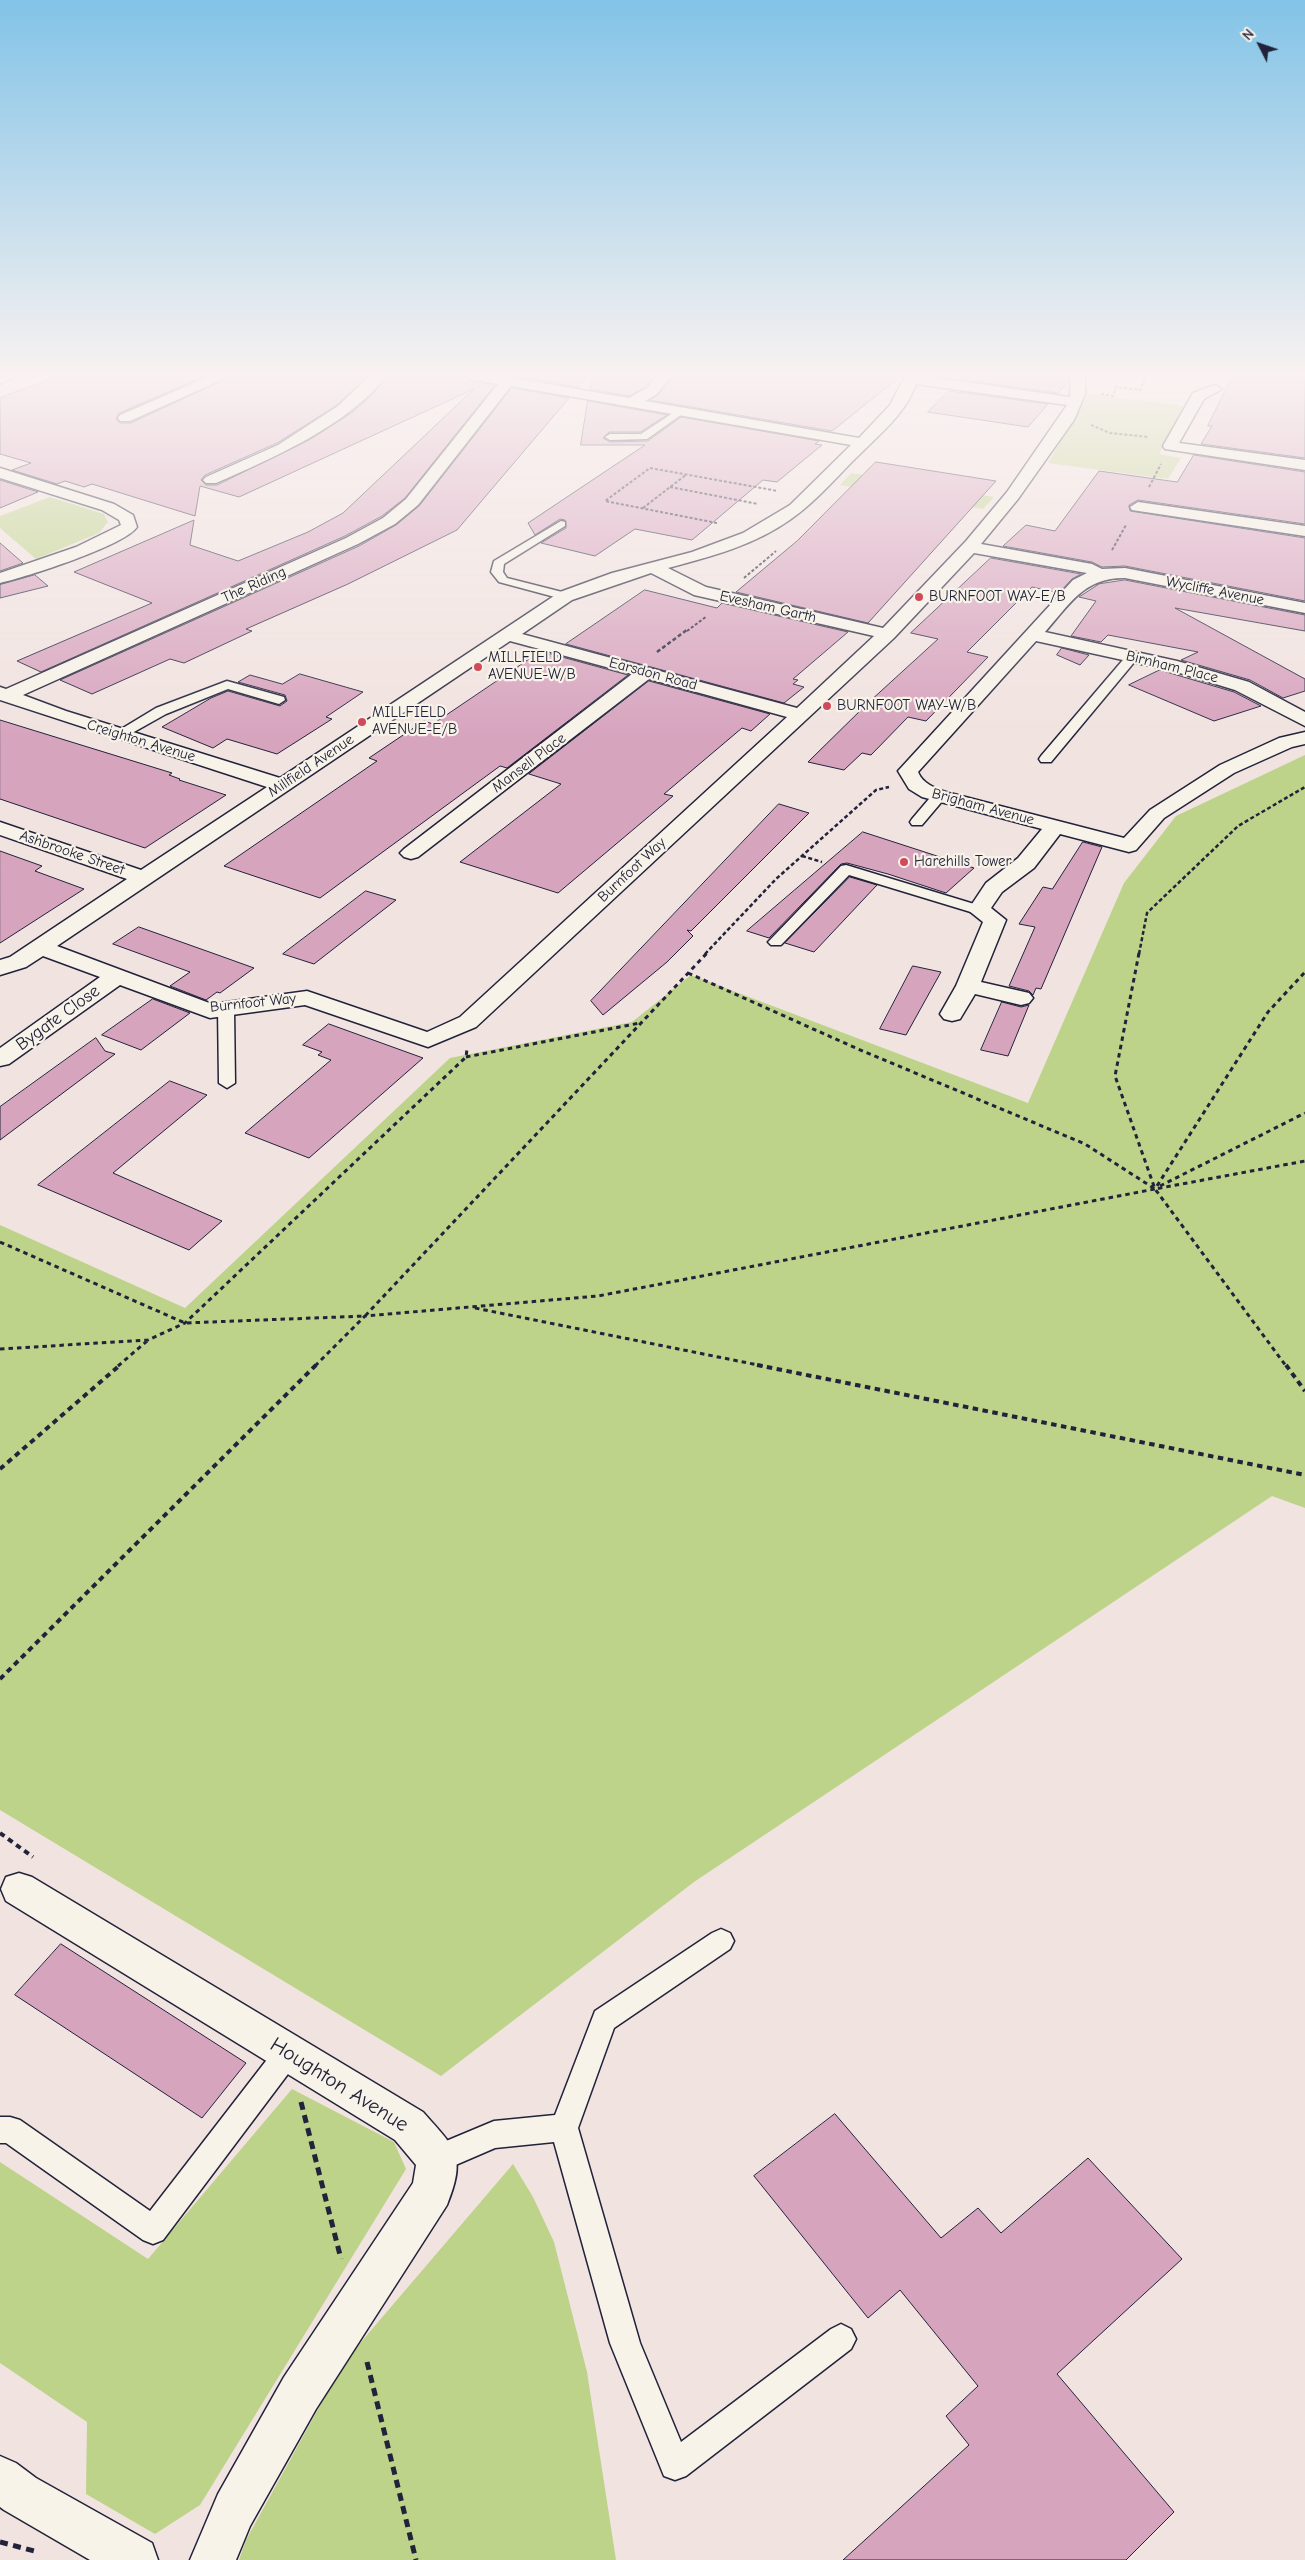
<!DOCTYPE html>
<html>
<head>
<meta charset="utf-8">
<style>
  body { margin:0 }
  #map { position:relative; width:1305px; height:2560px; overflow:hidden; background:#f1e3e0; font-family:"Comic Neue",sans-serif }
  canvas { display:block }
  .north { position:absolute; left:1235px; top:20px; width:50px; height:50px; -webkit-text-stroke:4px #f7f3e8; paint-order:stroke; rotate:311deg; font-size:14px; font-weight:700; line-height:20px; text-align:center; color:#22223b }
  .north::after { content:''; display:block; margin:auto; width:18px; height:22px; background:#22223b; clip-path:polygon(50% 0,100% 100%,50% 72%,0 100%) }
</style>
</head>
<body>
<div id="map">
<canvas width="1305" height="2560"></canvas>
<div class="north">N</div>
</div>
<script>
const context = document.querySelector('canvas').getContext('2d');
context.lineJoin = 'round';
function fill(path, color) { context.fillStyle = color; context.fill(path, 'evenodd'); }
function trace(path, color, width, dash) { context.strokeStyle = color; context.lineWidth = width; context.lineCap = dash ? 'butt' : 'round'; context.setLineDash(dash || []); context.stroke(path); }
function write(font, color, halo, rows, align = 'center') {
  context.font = font + ' "Comic Neue",sans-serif'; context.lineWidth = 4.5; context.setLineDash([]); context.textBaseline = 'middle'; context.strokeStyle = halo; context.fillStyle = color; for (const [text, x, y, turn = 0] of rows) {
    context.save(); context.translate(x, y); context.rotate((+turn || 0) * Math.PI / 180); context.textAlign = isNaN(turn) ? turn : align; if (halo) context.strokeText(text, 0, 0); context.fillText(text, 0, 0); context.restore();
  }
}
fill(new Path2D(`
  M1088,394L1186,406L1159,454L1181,458L1168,479L1048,463Z
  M851,473L994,497L983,509L840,485Z
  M50,497L104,514L108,522L99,533L36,559L0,528V516Z
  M1305,755V1508L1272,1496L694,1882L441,2076L0,1810V1225L185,1308L450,1058L632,1022L691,975L1028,1103L1124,883L1176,816Z
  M292,2089L394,2142L406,2169L200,2505L155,2534L86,2494L87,2422L0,2363V2162L148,2259Z
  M513,2164L533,2197L554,2242L587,2372L616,2560H239L246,2540L344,2362Z`), '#bdd389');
const building = new Path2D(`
  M59,376H205L119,413L116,419L120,423H131L232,376H367L337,405L277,443L205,475L201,480L206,485H217L309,440L353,412L372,395L388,376H467L471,381L495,385L405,498L382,516L345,536L41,672L17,661L152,603L74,572L194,520L190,545L238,561L308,532L343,513L474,389L239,497L200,486L195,516L92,484L84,487L65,481L57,484L12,470L31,463L0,454V398Z
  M515,376H588L579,387Z
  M593,376H653L646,387L629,396L591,389Z
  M673,376H901L832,431L650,400L658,395Z
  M964,376H1069V381L1058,393L961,380Z
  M1233,376H1305V458L1201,444L1212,426H1208Z
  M512,388L569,398L457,530L348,584L246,629L252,631L184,663L170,659L92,694L60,680L359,546L396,525L419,506Z
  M949,391L1048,404L1028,427L928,412Z
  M588,401L667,415L640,432H609L603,438L610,442L648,441L681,417L819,441L815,444L822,445L777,482L763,480L692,540L635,529L595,556L541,543L566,528L565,520L560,519L535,535L528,523L645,445H581Z
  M1194,455L1305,472V524L1138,500L1129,505L1130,511L1305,538V601L1125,566L1102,567L1092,562L1003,546L1026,525L1055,531L1099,471L1177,482Z
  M876,462L996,481L868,623L736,592L797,541Z
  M0,480L38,492L0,508Z
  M0,543L23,563L0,571Z
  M991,558L1081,574L1072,579L1059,593L1032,587L967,652L988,657L926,721L908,717L871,755L862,753L844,770L808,762L869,702L938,639L911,633Z
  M35,575L48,586L0,598V585Z
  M1125,580L1305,615V631L1175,608L1305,679V691L1283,698L1250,680L1181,660L1198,652L1108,635L1101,642L1071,636L1096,601L1079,597L1099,584Z
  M645,590L717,608L722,603L848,632L793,679L798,680L793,684L804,687L784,703L566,644Z
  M1062,648L1089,655L1080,665L1057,655Z
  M551,654L628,675L507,768L500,766L320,898L224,866L377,761L369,758L424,721L433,724L532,657L543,660Z
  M1160,670L1234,692L1261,706L1214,721L1129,685Z
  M300,674L363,692L326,717L332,719L277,754L227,739L213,748L162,727L211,698L228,691L280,706L287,701L285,695L238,682L250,675L282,684Z
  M649,681L770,714L751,731L742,728L664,794L673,796L558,893L460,862L561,784L529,774Z
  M0,720L172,773L169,775L180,779L179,780L226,795L145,848L0,799Z
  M779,804L809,813L691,931L687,930L693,936L667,962L603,1015L591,1001Z
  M863,832L974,868L946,893L888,874L847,863L841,864L769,938L747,931Z
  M1083,842L1102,847L1041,989L1036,988L1033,995L1029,991L1009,986L1035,927L1019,924L1043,887L1052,889Z
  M0,851L42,866L35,871L84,889L0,943Z
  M850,877L877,885L814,952L785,943Z
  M366,891L396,900L314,964L283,954Z
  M139,927L215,954L254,968L220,993L217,992L206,1000L170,986L190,972L113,944Z
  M913,966L941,972L906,1035L880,1029Z
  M153,999L190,1013L141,1050L102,1035Z
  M1002,1002L1021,1007L1029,1005L1008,1056L981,1050Z
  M329,1024L423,1058L309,1158L245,1133L331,1060L318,1055L322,1052L303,1045Z
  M96,1038L105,1051L115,1054L0,1140V1107Z
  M170,1081L207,1095L113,1173L222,1221L189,1250L38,1185Z
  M61,1944L246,2063L202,2118L15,1995Z
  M835,2114L941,2238L978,2208L1001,2233L1088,2158L1182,2259L1057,2374L1174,2512L1126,2560H843L969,2445L946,2416L978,2386L900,2290L868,2318L754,2176Z`);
fill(building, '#d7a4be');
trace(building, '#22223b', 1);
const lane = new Path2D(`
  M679,409L684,412L682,414L647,439L610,440L605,437L610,434H641Z
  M561,521L565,522V526L504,564L503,572L507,578L570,594V598L566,600L499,582L491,572L494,561Z
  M1132,653L1138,657L1136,660L1051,762H1041L1039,759L1041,756L1128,654Z
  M227,681L284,697L285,700L279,704L228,689L166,714L125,737L120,738L113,734L156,708Z
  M939,792L946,796L944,799L922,825H912L910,822L912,819L934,793Z
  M846,865L984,907L986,910L984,913H974L849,875L781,945H771L768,942L771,939L841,866Z
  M226,1004L234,1009L235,1083L227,1088L219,1083L218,1009Z
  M721,1929L730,1933L734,1941L730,1949L614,2028L578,2128L640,2343L681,2442L831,2329L841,2324L851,2329L856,2339L851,2349L686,2476L675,2480L664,2476L610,2343L554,2142L495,2148L437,2173L427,2169L423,2159L427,2149L494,2121L555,2115L595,2011L712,1933Z
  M288,2040L297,2044L301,2053L297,2062L163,2240L153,2244L143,2240L6,2143H0V2117H10L20,2120L150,2211L279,2044Z`);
const street = new Path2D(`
  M0,376H17L0,384Z
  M210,376H230L130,421H120L118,418L120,415Z
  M370,376H386C349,425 271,459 216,483H206L203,480L206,477L278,445L338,406Z
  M469,376H502L629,398L647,388L656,376H671L657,394L645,401L859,438L890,405L905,376H923L1070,397L1071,376H1085V394L1074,420L1018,499L981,544L1092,564L1102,569L1125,568L1305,603V613L1125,578C1084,577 1069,605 1045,632L1177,661L1249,682L1305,712V726L1235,690L1173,671L1036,641L918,772C923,784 935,788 946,792L1124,838L1150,810L1220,765L1279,738L1305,732V744L1292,747L1234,773L1164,818L1136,850L1129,852L1060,834L1034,868L1002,892L991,908L1006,920L981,982L1029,993L1033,998L1029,1003L1021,1005L975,994L960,1019L952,1021L944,1019L940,1014L956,986L983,922L968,910L986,883L1018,858L1042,829L922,797L909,789L898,771L1073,580L1087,573L974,553L894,638L476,1027L428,1047L305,1005L210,1018L120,985L9,1064L0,1066V1048L100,977L43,956L26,967L0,975V960L10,957L127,879L0,835V822L141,870L267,787L0,700V687L6,689L346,538L383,518L406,499L498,384L471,379ZM916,384L1067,405L1007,492L966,541L883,628L706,587L668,568C710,557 755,545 791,519C817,501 837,476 860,454C881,433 906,413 916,384ZM511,386L851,445L790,505L743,533L692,552L612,573L560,592L280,778L66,711L23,695L358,544L395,524L418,505ZM651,573L694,595L874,636L797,708L522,634L572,600ZM510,641L632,674L404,849L400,853L404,857L411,859L418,857L649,679L787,717L460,1017L427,1032L307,991L212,1004L57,946Z
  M1215,385L1222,389L1204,399L1179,443L1305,460V470L1165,449L1163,446L1193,393Z
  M0,468L114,504L133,515L137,527C124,546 26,577 0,583V573L76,547L121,525L119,520L102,510L0,478Z
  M1138,502L1305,526V536L1132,510L1130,507Z
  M19,1873L32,1877L423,2112C455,2148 467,2155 447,2205L316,2409L250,2526L236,2560H190L218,2494L284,2377L413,2183L416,2165L395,2140L6,1901L1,1889L6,1877Z
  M0,2456L16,2463L36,2478L152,2543L158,2560H90L4,2510L0,2507Z`);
trace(lane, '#22223b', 3);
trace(street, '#22223b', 3);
trace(new Path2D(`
  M1101,394L1113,396L1116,387L1140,390L1146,376
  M1091,425L1110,433L1148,437
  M670,487L758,504
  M1149,487L1161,464
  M643,508L687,474
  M717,523L605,501L650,468L778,491
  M1112,550L1126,525
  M744,578L776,551
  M687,631L707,616`), '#22223b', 2, [3, 2]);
trace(new Path2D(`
  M657,652L688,629
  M802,856L822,862
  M705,954L776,879L876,790L889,787
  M1139,954L1147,913L1238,826L1305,787`), '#22223b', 2.5, [4, 2.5]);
trace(new Path2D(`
  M1139,953L1115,1076L1155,1189L1286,1366
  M688,973L858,1049L1085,1144L1155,1189L1305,1161
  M466,1057L640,1023
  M1160,1186L1305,1113
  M0,1242L185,1323L365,1316L707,953
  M475,1308L763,1366
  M0,1349L148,1340L185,1323L466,1057L467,1049
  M118,1366L147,1341
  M315,1366L365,1316L598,1296L1155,1189L1268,1012L1305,972`), '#22223b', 3, [4.5, 4]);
trace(new Path2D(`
  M757,1365L1305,1475
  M1286,1365L1305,1391
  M0,1469L120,1365
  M0,1679L316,1365
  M0,1833L33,1857`), '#22223b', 4, [5.5, 4.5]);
trace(new Path2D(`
  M301,2102L341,2259
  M367,2362L416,2560
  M0,2542L38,2552`), '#22223b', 5, [8, 5.5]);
fill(lane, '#f7f3e8');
fill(street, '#f7f3e8');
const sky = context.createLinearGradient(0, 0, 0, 735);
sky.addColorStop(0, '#82c3e7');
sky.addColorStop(0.51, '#f9f2f1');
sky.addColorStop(1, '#f9f2f100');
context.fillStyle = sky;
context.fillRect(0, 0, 1305, 735);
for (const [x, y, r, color] of [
  [919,597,5,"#d1495b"],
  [478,667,5,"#d1495b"],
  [827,706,5,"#d1495b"],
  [362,722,5,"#d1495b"],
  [904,862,5,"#d1495b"]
]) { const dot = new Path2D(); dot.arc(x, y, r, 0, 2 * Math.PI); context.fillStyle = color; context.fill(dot); trace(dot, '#f7f3e8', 2); }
write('15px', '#22223b', '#f7f3e8', [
  ["The Riding",254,585,-24],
  ["Wycliffe Avenue",1215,591,11],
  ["Evesham Garth",768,607,13],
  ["Birnham Place",1172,667,14],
  ["Earsdon Road",653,674,15],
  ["Creighton Avenue",141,741,17],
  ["Mansell Place",529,763,-37],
  ["Millfield Avenue",311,766,-34],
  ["Brigham Avenue",983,807,15],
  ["Ashbrooke Street",72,853,19],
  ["Burnfoot Way",632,870,-43],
  ["Burnfoot Way",253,1003,-6]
]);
write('15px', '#22223b', '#f7f3e8', [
  ["BURNFOOT WAY-E/B",929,597],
  ["MILLFIELD",488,658],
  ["AVENUE-W/B",488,675],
  ["BURNFOOT WAY-W/B",837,706],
  ["MILLFIELD",372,713],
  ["AVENUE-E/B",372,730],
  ["Harehills Tower",914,862]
], 'left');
write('18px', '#22223b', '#f7f3e8', [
  ["Bygate Close",58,1018,-36]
]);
write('21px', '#22223b', '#f7f3e8', [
  ["Houghton Avenue",339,2085,32]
]);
</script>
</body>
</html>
